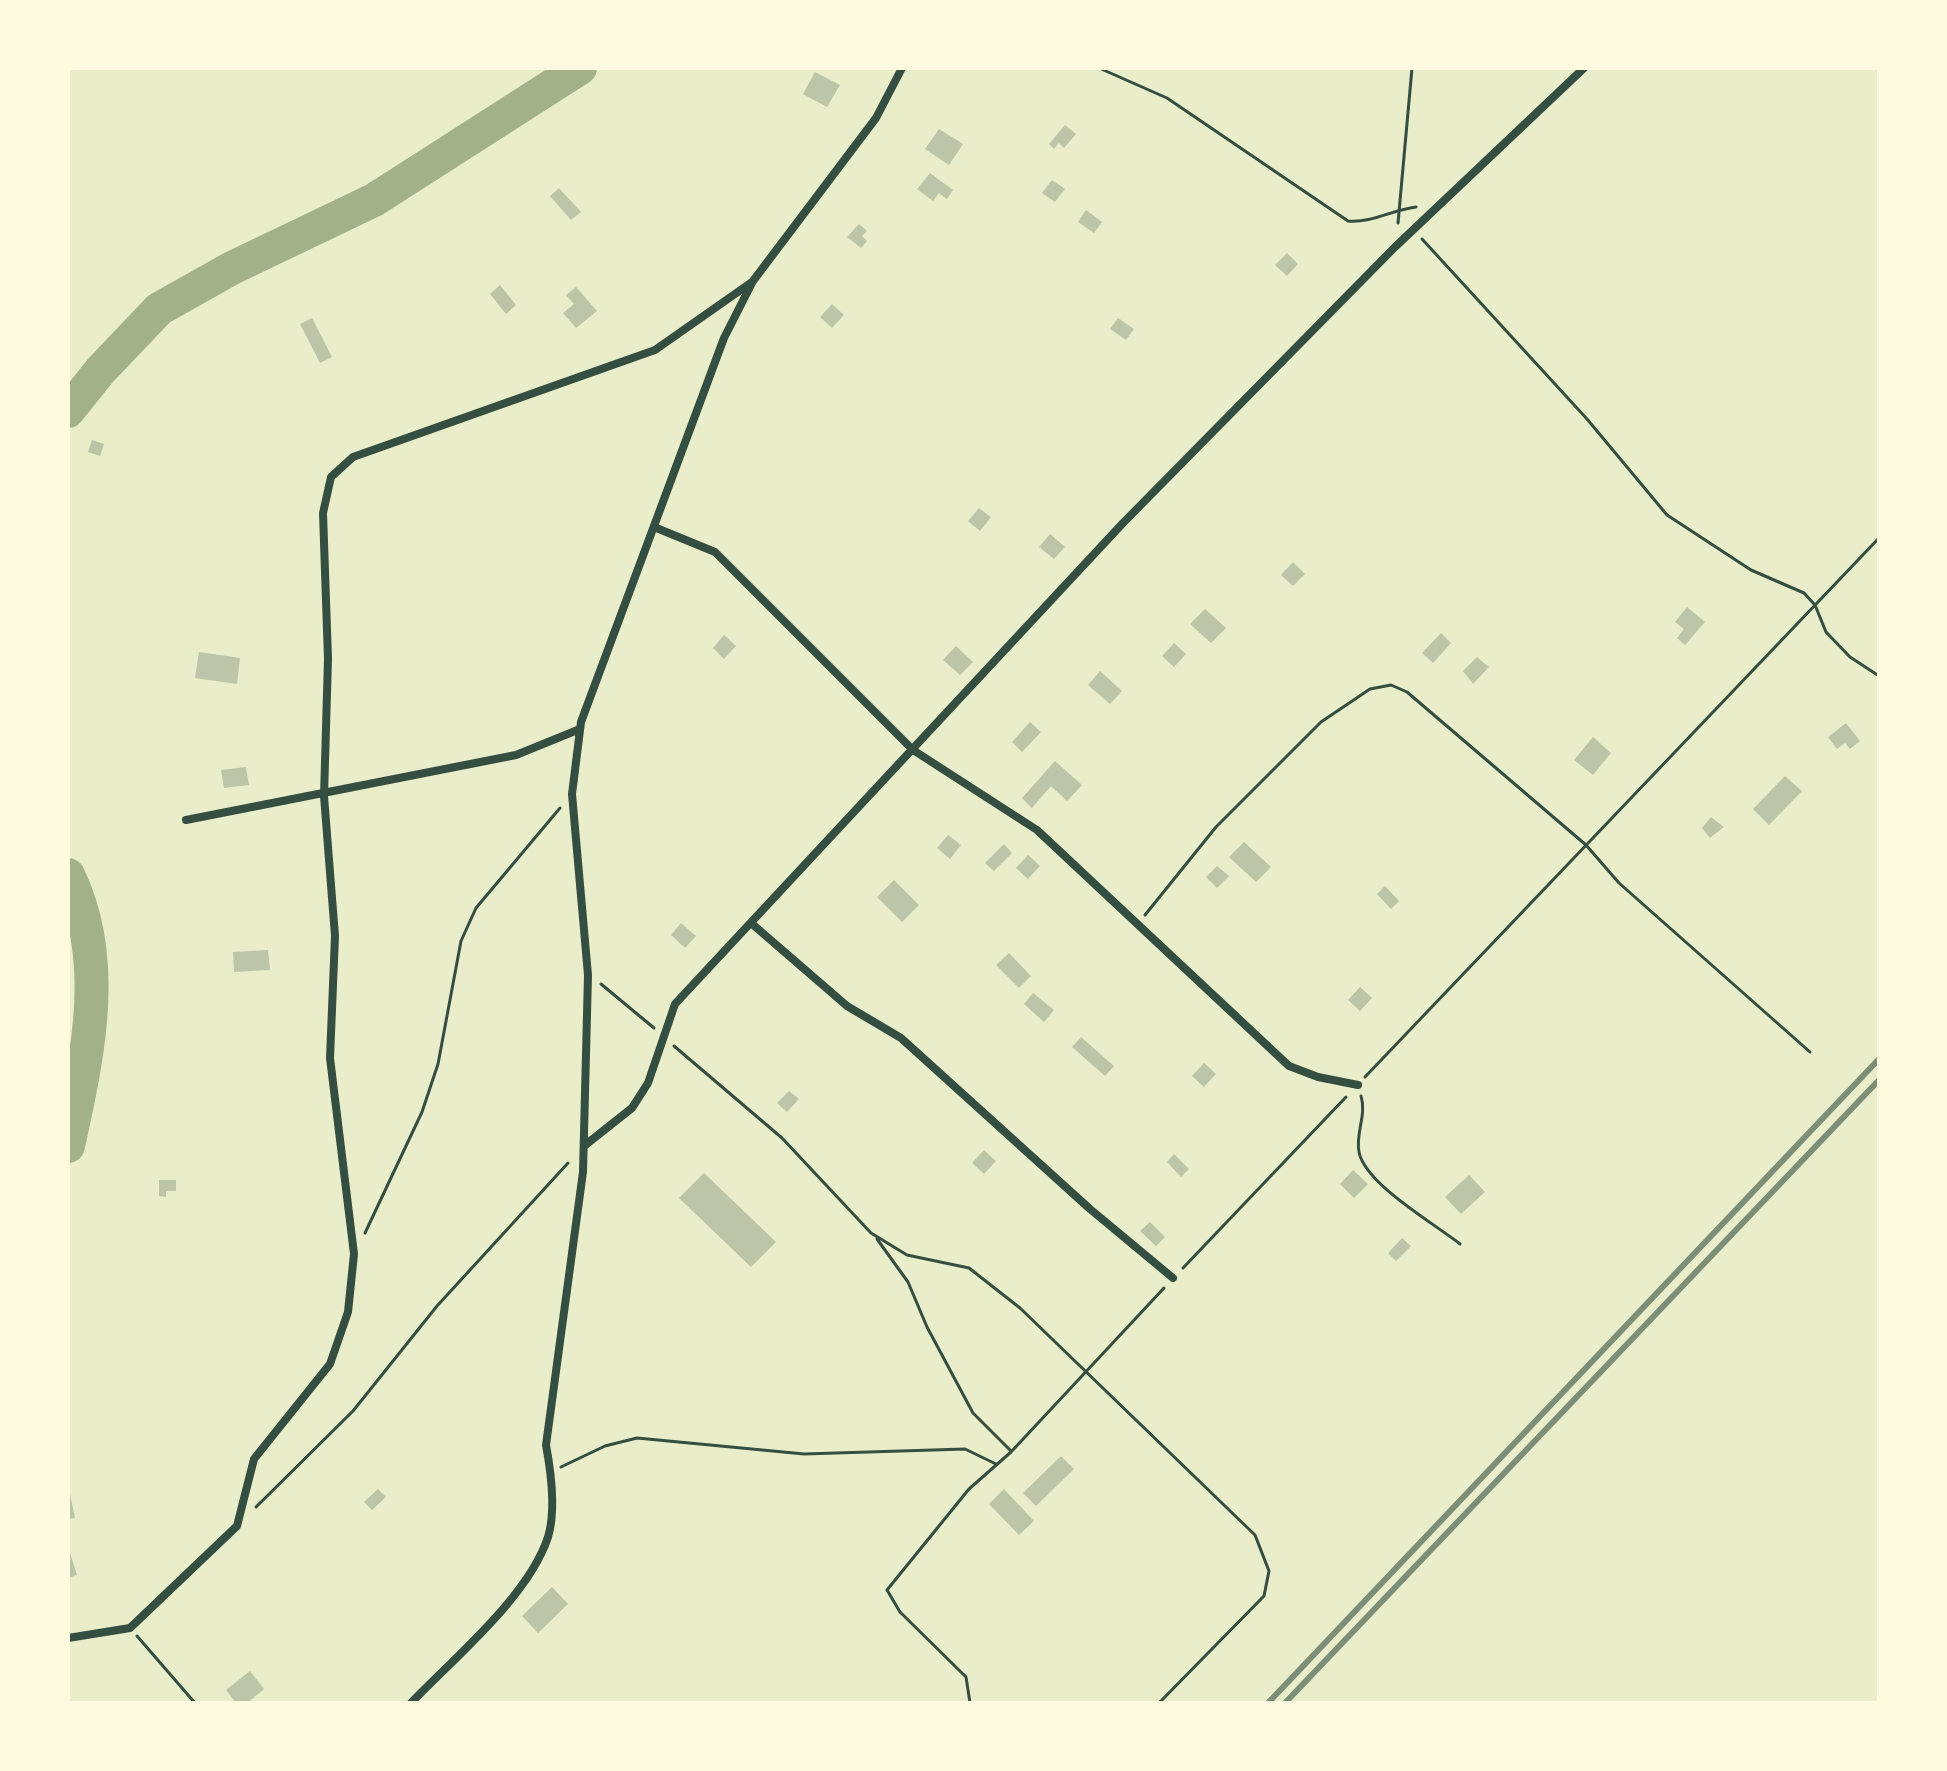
<!DOCTYPE html>
<html>
<head>
<meta charset="utf-8">
<style>
  body { margin:0 }
  #map { position:relative; width:1947px; height:1771px; overflow:hidden; background:#e9edc9; font-family:"Sofia Sans Condensed",sans-serif }
  canvas { display:block }
  .frame { position:absolute; inset:0; border:70px solid #fefae0; pointer-events:none }
</style>
</head>
<body>
<div id="map">
<canvas width="1947" height="1771"></canvas>
<div class="frame"></div>
</div>
<script>
const context = document.querySelector('canvas').getContext('2d');
context.lineJoin = 'round';
function trace(path, color, width, dash) { context.strokeStyle = color; context.lineWidth = width; context.lineCap = dash ? 'butt' : 'round'; context.setLineDash(dash || []); context.stroke(path); }
function fill(path, color) { context.fillStyle = color; context.fill(path, 'evenodd'); }
trace(new Path2D(`
  M68,411L100,371L159,309L232,268L374,200L580,68
  M68,875C110,961 87,1058 68,1146`), '#a3b18a', 34);
fill(new Path2D(`
  M815,72L840,85L827,107L803,94Z
  M1065,125L1076,134L1064,148L1059,143L1054,149L1049,144Z
  M939,129L963,144L949,165L925,149Z
  M930,173L953,190L947,199L939,193L933,201L917,189Z
  M1052,180L1065,189L1055,202L1042,193Z
  M559,188L581,212L571,220L550,196Z
  M1086,210L1102,222L1094,233L1078,222Z
  M859,224L867,231L862,236L867,241L861,248L847,237Z
  M1287,253L1298,264L1287,276L1275,265Z
  M500,285L516,305L506,314L490,294Z
  M576,287L597,311L576,328L563,313L574,304L566,295Z
  M832,304L844,315L832,328L820,317Z
  M312,318L332,357L320,363L300,324Z
  M1118,318L1134,329L1126,340L1110,329Z
  M92,440L104,444L100,456L88,452Z
  M979,508L991,517L980,531L968,521Z
  M1050,534L1065,547L1054,559L1039,547Z
  M1293,562L1305,574L1293,586L1281,575Z
  M1687,607L1705,622L1685,645L1677,638L1684,629L1675,622Z
  M1205,609L1226,628L1211,643L1190,624Z
  M1441,633L1451,643L1433,663L1422,653Z
  M724,635L736,646L724,659L713,648Z
  M1174,643L1186,654L1174,667L1162,656Z
  M956,646L973,662L960,675L943,660Z
  M199,652L240,658L237,684L195,678Z
  M1477,657L1489,667L1473,684L1463,671Z
  M1100,671L1122,691L1110,704L1088,685Z
  M1030,722L1041,732L1022,752L1012,742Z
  M1846,723L1860,741L1850,749L1845,743L1837,749L1828,737Z
  M1593,737L1611,753L1593,775L1574,760Z
  M1055,761L1082,785L1067,801L1051,786L1032,808L1022,798Z
  M246,767L249,785L224,788L221,770Z
  M1785,776L1802,791L1769,825L1753,809Z
  M1711,817L1724,827L1710,838L1702,828Z
  M948,835L961,845L950,859L937,848Z
  M1244,842L1271,867L1256,882L1229,857Z
  M1004,844L1012,853L994,871L985,863Z
  M1028,855L1040,866L1028,879L1016,868Z
  M1217,866L1229,876L1217,888L1206,877Z
  M894,880L919,905L902,922L877,897Z
  M1385,886L1399,901L1391,909L1377,894Z
  M681,923L696,936L685,948L671,935Z
  M268,950L270,970L234,972L233,952Z
  M1009,953L1031,976L1019,988L996,965Z
  M1360,987L1372,998L1360,1011L1348,1000Z
  M1033,993L1054,1010L1044,1022L1024,1004Z
  M1081,1037L1114,1066L1105,1076L1072,1047Z
  M1204,1063L1216,1074L1204,1087L1192,1076Z
  M789,1091L799,1099L787,1112L777,1103Z
  M984,1150L996,1161L984,1174L972,1163Z
  M1174,1154L1189,1169L1181,1177L1167,1162Z
  M1353,1170L1368,1184L1354,1198L1340,1184Z
  M704,1173L776,1242L751,1267L679,1198Z
  M1469,1175L1485,1192L1461,1214L1445,1197Z
  M159,1180H176V1191H166V1197L159,1196Z
  M1150,1222L1165,1237L1156,1246L1140,1231Z
  M1402,1238L1411,1246L1396,1261L1388,1253Z
  M1061,1456L1074,1469L1036,1506L1023,1493Z
  M69,1489L75,1518L68,1519V1490Z
  M378,1489L386,1497L372,1510L364,1502Z
  M1004,1489L1034,1521L1019,1535L989,1504Z
  M68,1546L77,1575L68,1578Z
  M552,1587L568,1604L538,1633L522,1616Z
  M250,1671L264,1689L247,1703H236L226,1690Z`), '#bcc5a7');
trace(new Path2D(`
  M1099,68L1167,98L1348,221C1373,223 1391,210 1416,207
  M1398,223L1412,68
  M1422,239L1587,419L1667,515L1751,570L1804,593L1815,605L1826,632L1850,657L1879,676
  M1145,915L1216,827L1321,722L1370,689L1391,685L1407,692L1586,845L1619,883L1810,1052
  M601,984L654,1028
  M674,1046L782,1138L871,1233
  M1365,1077L1879,538
  M1361,1096C1367,1115 1355,1134 1359,1152C1365,1184 1435,1224 1460,1244
  M365,1233L422,1112L438,1064L461,941L476,908L560,808
  M871,1233L907,1255L969,1268L1020,1308L1255,1535L1269,1571L1264,1596L1159,1703
  M877,1239L908,1282L927,1327L973,1413L1010,1450
  M1183,1268L1346,1097
  M561,1467L605,1446L637,1438L804,1454L965,1449L996,1464
  M256,1507L353,1411L437,1306L568,1163
  M137,1636L195,1703
  M970,1703L966,1677L900,1612L887,1590L969,1489L1011,1452L1164,1288`), '#344e41', 3);
trace(new Path2D(`
  M654,527L715,552L913,750L1037,830L1289,1066L1318,1077L1358,1085
  M186,820L516,755L580,729
  M751,923L847,1006L901,1038L1090,1209L1173,1278
  M584,1146L632,1108L648,1083L675,1004L1123,523L1395,247L1584,68
  M68,1638L130,1628L237,1526L254,1459L330,1364L348,1312L354,1254L330,1058L335,936L324,796L328,659L323,513L331,477L353,457L655,350L752,282
  M411,1703C454,1658 529,1596 548,1537C556,1511 551,1472 546,1445L583,1172L588,975L572,794L581,722L724,338L753,281L876,118L902,68`), '#344e41', 8);
trace(new Path2D(`
  M1268,1703L1879,1059
  M1285,1703L1879,1080`), '#7c8e77', 6);
</script>
</body>
</html>
